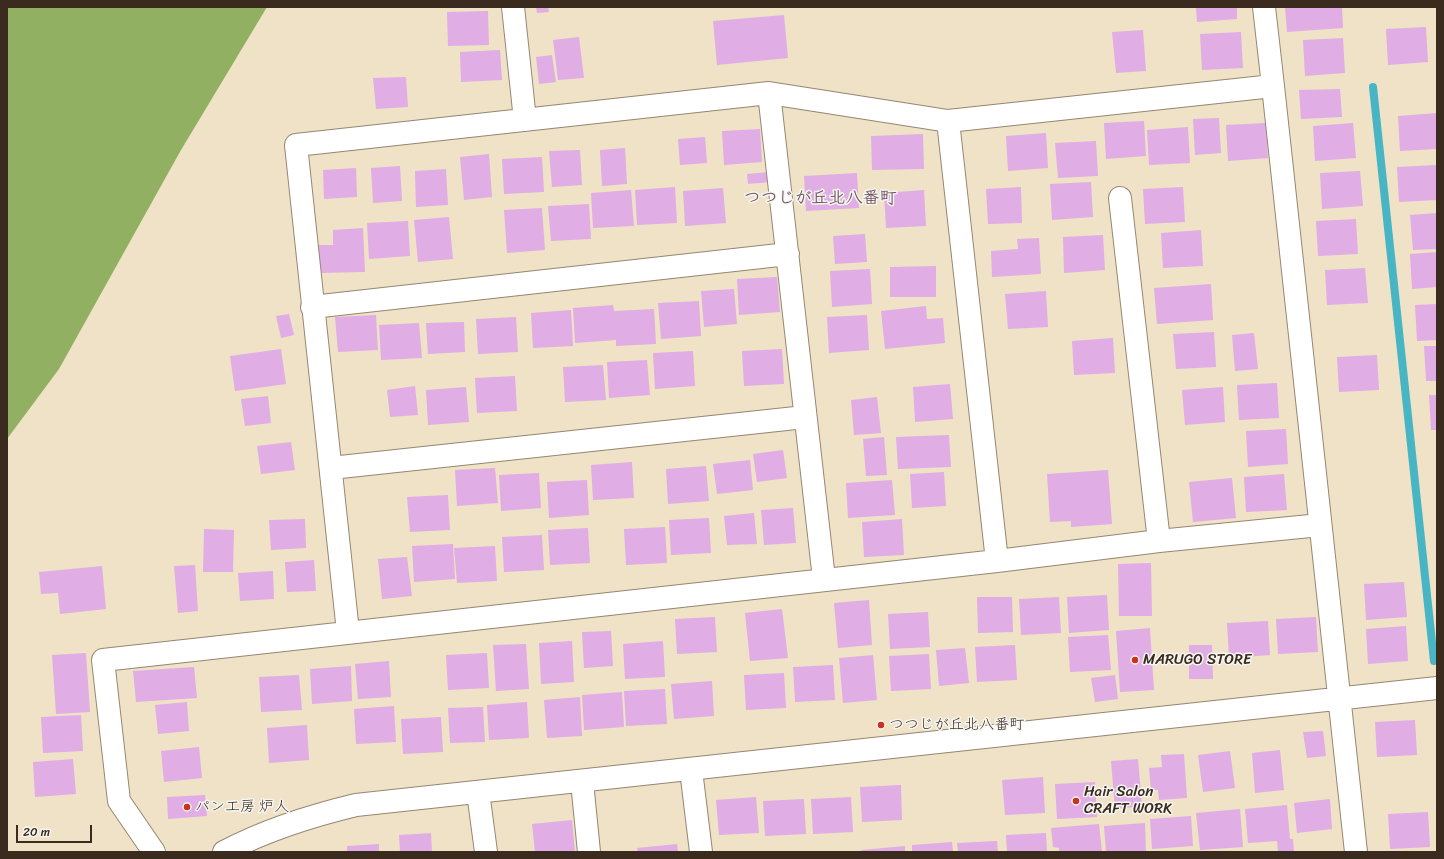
<!DOCTYPE html>
<html>
<head>
<meta charset="utf-8">
<style>
  body { margin:0 }
  #map { position:relative; width:1444px; height:859px; overflow:hidden; background:#efe2c6; font-family:Sriracha,sans-serif }
  canvas { display:block }
  .frame { position:absolute; inset:0; border:8px solid #3b2a1e; pointer-events:none }
  .scale { position:absolute; left:16px; top:825px; width:76px; height:18px; box-sizing:border-box; border:2px solid #3b2a1e; border-top:0; padding-left:5px; font-size:12px; line-height:14px; white-space:nowrap; color:#3b2a1e; -webkit-text-stroke:3px #f6f6f2; paint-order:stroke }
</style>
</head>
<body>
<div id="map">
<canvas width="1444" height="859"></canvas>
<div class="frame"></div>
<div class="scale">20 m</div>
</div>
<script>
const context = document.querySelector('canvas').getContext('2d');
context.lineJoin = 'round';
function fill(path, color) { context.fillStyle = color; context.fill(path, 'evenodd'); }
function trace(path, color, width, dash) { context.strokeStyle = color; context.lineWidth = width; context.lineCap = dash ? 'butt' : 'round'; context.setLineDash(dash || []); context.stroke(path); }
function write(font, color, halo, rows, align = 'center') {
  context.font = font + ' Sriracha,"Klee One",sans-serif'; context.lineWidth = 3; context.setLineDash([]); context.textBaseline = 'middle'; context.strokeStyle = halo; context.fillStyle = color; for (const [text, x, y, turn = 0] of rows) {
    context.save(); context.translate(x, y); context.rotate((+turn || 0) * Math.PI / 180); context.textAlign = isNaN(turn) ? turn : align; if (halo) context.strokeText(text, 0, 0); context.fillText(text, 0, 0); context.restore();
  }
}
fill(new Path2D(`
  M7,7H267L181,150L59,369L7,439Z`), '#92b062');
trace(new Path2D(`
  M1373,87L1434,661`), '#47b5c3', 8);
fill(new Path2D(`
  M536,7H548L549,12L537,13Z
  M1196,7H1237V19L1197,22Z
  M1285,7H1342L1343,28L1287,32Z
  M488,11L489,45L448,46L447,12Z
  M784,15L788,58L717,65L713,21Z
  M1426,27L1428,62L1388,65L1386,29Z
  M1143,30L1146,71L1116,73L1112,32Z
  M1241,32L1243,68L1202,70L1200,34Z
  M579,37L584,78L558,80L553,40Z
  M1343,38L1345,73L1305,76L1303,40Z
  M500,50L502,80L461,82L460,52Z
  M552,55L556,82L539,84L536,57Z
  M406,77L408,107L376,109L373,78Z
  M1340,89L1342,117L1301,119L1299,90Z
  M1437,113V149L1400,151L1398,116Z
  M1219,118L1221,153L1195,155L1193,119Z
  M1144,121L1146,156L1106,159L1104,123Z
  M1266,123L1268,158L1228,161L1226,125Z
  M1353,123L1356,158L1315,161L1313,126Z
  M1188,127L1190,163L1149,165L1147,130Z
  M760,129L762,162L724,165L722,131Z
  M1046,133L1048,168L1008,171L1006,136Z
  M923,134L924,169L872,170L871,136Z
  M705,137L707,163L680,165L678,139Z
  M1096,141L1098,176L1058,178L1055,143Z
  M625,148L627,184L602,186L600,150Z
  M580,150L582,185L552,187L549,151Z
  M489,154L492,197L464,200L460,157Z
  M542,157L544,192L504,194L502,159Z
  M1437,165V200L1399,202L1397,167Z
  M400,166L402,201L373,203L371,168Z
  M356,168L357,197L324,199L323,170Z
  M446,169L448,205L416,207L415,171Z
  M1360,171L1363,206L1322,209L1320,173Z
  M769,172L770,182L748,184L747,174Z
  M857,173L859,208L806,211L804,176Z
  M1091,182L1093,217L1052,220L1050,184Z
  M675,187L677,223L637,225L635,190Z
  M1021,187L1022,223L988,224L986,189Z
  M1183,187L1185,222L1145,224L1143,189Z
  M723,188L726,223L685,226L683,191Z
  M631,190L634,226L593,228L591,193Z
  M924,190L926,226L886,228L884,193Z
  M589,204L591,239L551,241L548,206Z
  M542,208L545,250L507,253L504,210Z
  M1437,213V249L1413,250L1410,215Z
  M449,217L453,259L418,262L414,220Z
  M1356,219L1358,254L1318,256L1316,221Z
  M408,221L410,256L369,259L367,223Z
  M363,228L365,272L319,273L318,245H333V230Z
  M1201,230L1203,266L1163,268L1161,233Z
  M865,234L867,262L835,264L833,236Z
  M1103,235L1105,270L1064,273L1063,237Z
  M1039,238L1041,274L992,277L991,251L1018,249L1017,239Z
  M1437,252V287L1412,289L1410,254Z
  M936,266V297H890V267Z
  M1365,268L1368,303L1327,305L1325,270Z
  M870,269L872,304L832,307L830,271Z
  M777,277L780,312L739,315L737,279Z
  M1211,284L1213,320L1157,324L1154,288Z
  M734,289L737,324L704,327L701,291Z
  M1046,291L1048,327L1008,329L1005,294Z
  M699,301L701,336L661,339L658,303Z
  M1437,304V340L1417,341L1415,305Z
  M613,305L614,311L654,309L656,344L616,346V340L575,343L573,308Z
  M926,306L927,319L943,318L945,343L885,349L881,311Z
  M571,310L573,346L533,348L531,313Z
  M289,314L294,335L281,338L276,316Z
  M376,315L378,350L338,352L335,317Z
  M867,315L869,350L829,353L827,317Z
  M516,317L518,352L478,354L476,319Z
  M464,322L465,352L428,354L426,323Z
  M419,323L422,358L381,360L379,325Z
  M1214,332L1216,367L1176,369L1173,334Z
  M1254,333L1258,369L1235,371L1232,335Z
  M1113,338L1115,373L1074,375L1072,341Z
  M1424,346H1437V381H1426Z
  M281,349L286,384L235,391L230,356Z
  M782,349L784,384L744,386L742,351Z
  M693,351L695,386L655,389L653,353Z
  M1377,355L1379,390L1339,392L1337,357Z
  M647,360L650,395L609,398L607,362Z
  M603,365L606,400L565,402L563,367Z
  M515,376L517,411L477,413L475,378Z
  M1277,383L1279,418L1239,420L1237,385Z
  M950,384L953,419L915,422L913,387Z
  M415,386L418,415L390,417L387,390Z
  M466,387L469,422L428,425L426,390Z
  M1223,387L1225,422L1185,425L1182,390Z
  M1429,395H1437V430H1431Z
  M268,396L271,423L245,426L241,399Z
  M877,397L881,433L854,435L851,400Z
  M1286,429L1288,464L1248,467L1246,431Z
  M949,435L951,467L898,469L896,437Z
  M884,437L887,475L866,476L863,439Z
  M291,442L295,470L261,474L257,446Z
  M783,450L787,478L757,482L753,454Z
  M750,460L753,490L717,494L713,464Z
  M632,462L634,498L593,500L591,465Z
  M706,466L709,501L668,504L666,469Z
  M495,468L498,503L457,506L455,470Z
  M1108,470L1112,524L1071,527V521L1050,522L1047,474Z
  M944,472L946,506L912,508L910,474Z
  M539,473L541,508L501,511L499,475Z
  M1284,474L1287,510L1246,512L1244,477Z
  M1232,478L1236,518L1193,522L1189,482Z
  M587,480L589,515L549,518L547,482Z
  M892,480L895,515L848,518L846,483Z
  M448,495L450,530L410,532L407,497Z
  M793,508L796,543L764,545L761,510Z
  M754,513L757,544L727,545L724,516Z
  M709,518L711,553L671,555L669,520Z
  M305,519L306,548L271,550L269,520Z
  M902,519L904,555L864,557L862,522Z
  M665,527L667,563L626,565L624,529Z
  M588,528L590,563L550,565L548,530Z
  M204,529L234,530L233,572H203Z
  M542,535L544,570L504,572L502,537Z
  M453,544L455,579L414,582L412,546Z
  M495,546L497,581L457,583L454,548Z
  M407,557L412,596L382,599L378,559Z
  M314,560L316,591L287,592L285,562Z
  M1151,563L1152,616H1119L1118,564Z
  M195,565L198,611L178,613L174,566Z
  M102,566L106,609L60,614L58,593L41,594L39,572Z
  M273,571L274,599L240,601L238,573Z
  M1404,582L1407,617L1366,620L1364,584Z
  M1107,595L1109,630L1069,633L1067,597Z
  M977,597H1012L1013,632L978,633Z
  M1059,597L1061,633L1021,635L1019,599Z
  M869,600L872,645L838,648L834,603Z
  M782,609L788,658L750,661L745,613Z
  M928,612L930,647L890,649L888,614Z
  M715,617L717,652L677,654L675,619Z
  M1316,617L1318,652L1278,654L1276,619Z
  M1268,621L1270,655L1229,658L1227,623Z
  M1406,626L1408,661L1368,664L1366,629Z
  M1150,628L1154,690L1120,692L1116,631Z
  M611,631L613,666L584,668L582,632Z
  M1108,635L1111,670L1070,672L1068,637Z
  M572,641L574,682L541,684L539,643Z
  M663,641L665,677L625,679L623,644Z
  M526,644L529,689L496,691L493,645Z
  M1015,645L1017,680L977,682L975,647Z
  M1189,645H1212L1213,679H1189Z
  M965,648L969,683L939,686L936,650Z
  M86,653L90,712L56,714L52,655Z
  M487,653L489,688L448,690L446,655Z
  M929,654L931,689L891,691L889,656Z
  M873,655L877,700L843,703L839,658Z
  M389,661L391,697L358,699L355,664Z
  M833,665L835,700L795,702L793,667Z
  M351,666L352,701L312,704L310,669Z
  M194,667L197,698L136,702L133,671Z
  M784,673L786,708L746,710L744,675Z
  M299,675L302,710L261,712L259,677Z
  M1115,675L1118,699L1095,702L1091,678Z
  M712,681L714,716L674,719L671,684Z
  M665,689L667,724L626,726L624,691Z
  M622,692L624,727L584,730L582,695Z
  M580,697L582,736L547,738L544,700Z
  M187,702L189,731L158,734L155,705Z
  M527,702L529,738L489,740L487,705Z
  M394,706L396,742L356,744L354,709Z
  M483,707L485,742L450,743L448,708Z
  M81,715L83,751L43,753L41,717Z
  M441,717L443,752L403,754L401,719Z
  M1415,720L1417,755L1377,757L1375,722Z
  M307,725L309,760L269,763L267,728Z
  M1323,731L1326,756L1307,758L1303,732Z
  M199,747L202,778L164,782L161,751Z
  M1280,750L1284,790L1255,793L1252,753Z
  M1230,751L1235,788L1203,792L1198,755Z
  M1184,754L1187,798L1159,800L1158,790H1151L1149,768L1162,767L1161,755Z
  M73,759L76,794L35,797L33,762Z
  M1138,759L1142,806L1115,809L1111,761Z
  M1043,777L1045,813L1005,815L1002,780Z
  M1095,782L1097,817L1057,819L1055,784Z
  M901,785L902,820L862,822L860,787Z
  M205,795L207,816L168,819L167,797Z
  M756,797L759,833L719,835L716,800Z
  M851,797L853,832L813,834L811,799Z
  M804,799L806,834L765,836L763,801Z
  M1330,799L1332,829L1297,833L1294,803Z
  M1287,805L1290,839H1293L1294,852H1278L1277,841L1248,843L1245,809Z
  M1240,809L1243,847L1200,850L1196,813Z
  M1428,812L1430,847L1390,849L1388,814Z
  M1191,816L1193,846L1152,849L1150,819Z
  M572,820L575,852H535L532,824Z
  M1145,823L1146,852H1106L1104,826Z
  M1099,824L1102,852H1059V848L1053,847L1051,828Z
  M431,833L432,852H400L399,835Z
  M1046,833L1047,852H1007L1006,835Z
  M997,841L998,852H958L957,843Z
  M952,842L953,852H912V845Z
  M379,844V852H347V846Z
  M677,844L678,852H638L637,848Z
  M905,846V852H862L861,850Z`), '#e0ade5');
const minor = new Path2D(`
  M513,7L525,120
  M1264,7L1273,86
  M769,93L824,579
  M948,121L997,561
  M1120,198L1159,541
  M312,307L788,254
  M331,468L805,417
  M348,632L296,145L769,93L948,121L1273,86L1356,852
  M691,770L701,852
  M582,782L589,852
  M478,792L486,852
  M154,852L119,801L103,660L997,561L1159,541L1320,525
  M224,852C266,830 310,816 356,805L1437,688`);
trace(minor, '#958672', 24);
trace(minor, '#fff', 22);
for (const [x, y, r, color] of [
  [1135,660,4,"#c8321e"],
  [881,725,4,"#c8321e"],
  [1076,801,4,"#c8321e"],
  [187,807,4,"#c8321e"]
]) { const dot = new Path2D(); dot.arc(x, y, r, 0, 2 * Math.PI); context.fillStyle = color; context.fill(dot); trace(dot, '#f6f6f2', 1.5); }
write('15px', '#3b2a1e', '#f6f6f2', [
  ["MARUGO STORE",1143,660],
  ["つつじが丘北八番町",889,725],
  ["Hair Salon",1084,792],
  ["CRAFT WORK",1084,809],
  ["パン工房 炉人",195,807]
], 'left');
write('bold 17px', '#755864', '#f6f6f2', [
  ["つつじが丘北八番町",820,199]
]);
</script>
</body>
</html>
